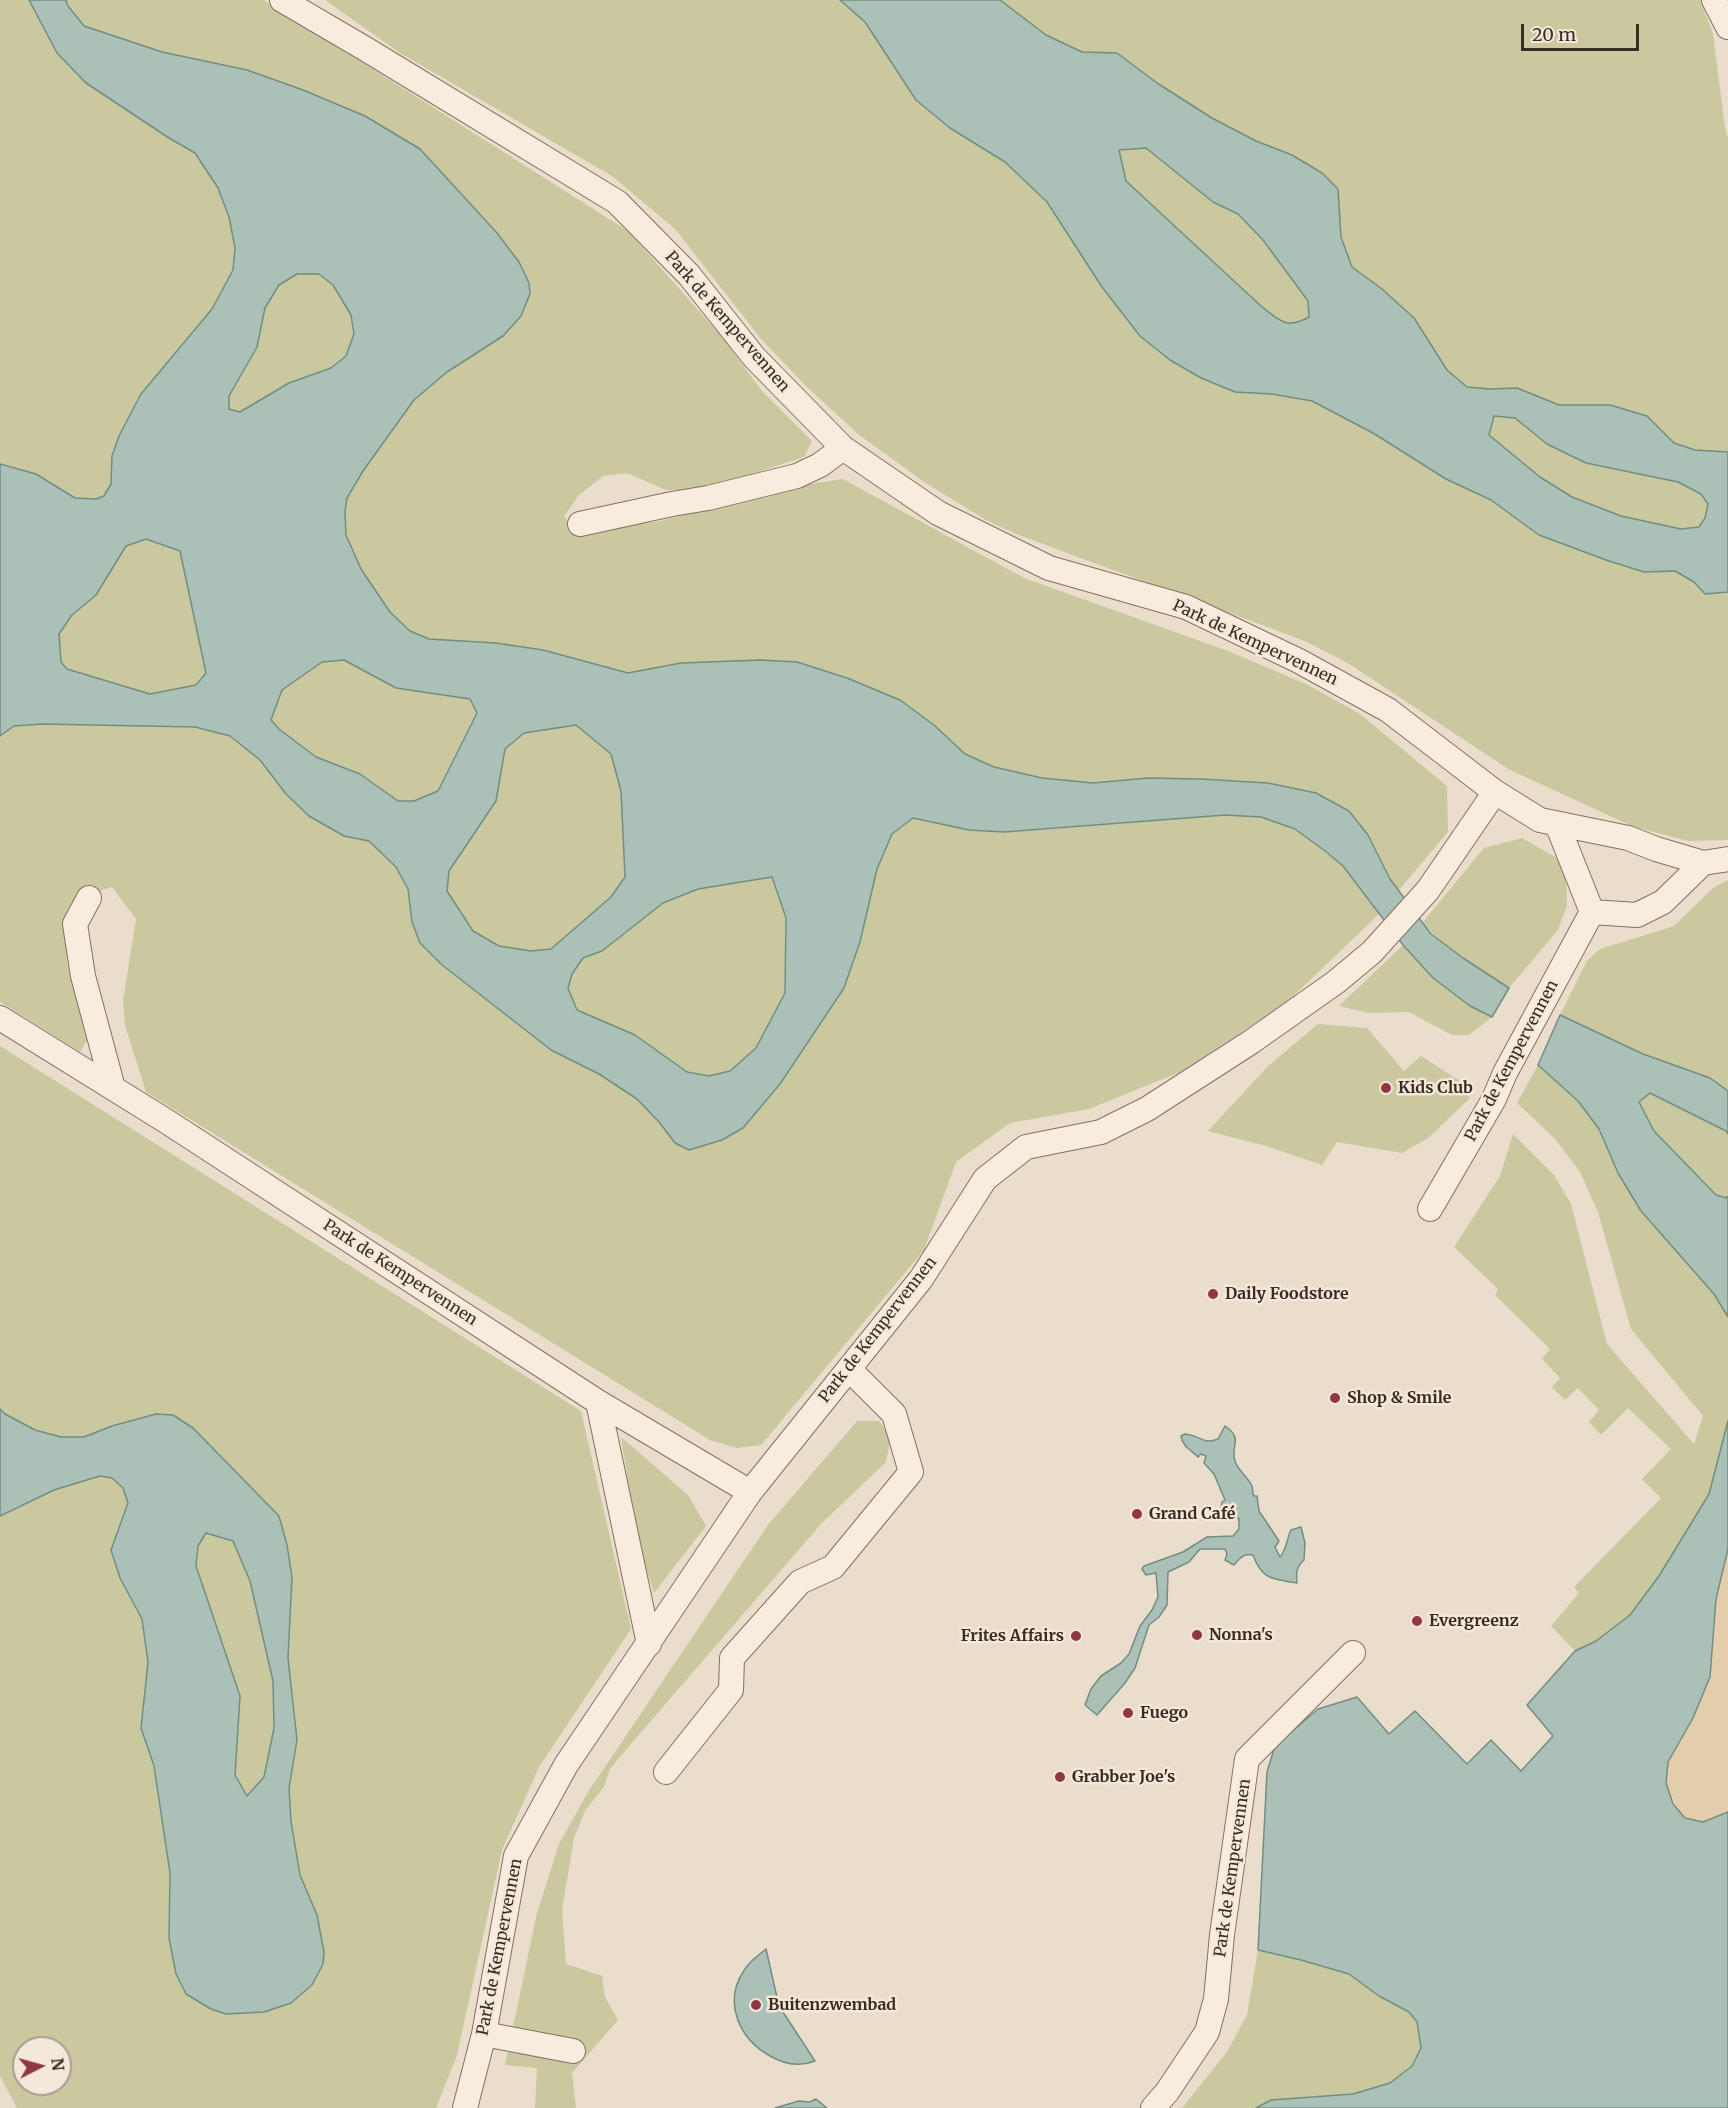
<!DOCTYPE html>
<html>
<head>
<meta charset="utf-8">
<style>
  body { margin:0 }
  #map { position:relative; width:1728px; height:2108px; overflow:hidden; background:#ebddcb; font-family:Merriweather,serif }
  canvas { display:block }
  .north { position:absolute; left:12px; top:2036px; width:60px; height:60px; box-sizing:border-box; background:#f3e8da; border:2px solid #a99c90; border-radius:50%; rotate:84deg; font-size:16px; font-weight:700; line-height:24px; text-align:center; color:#392a22 }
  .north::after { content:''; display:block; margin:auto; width:21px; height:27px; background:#913643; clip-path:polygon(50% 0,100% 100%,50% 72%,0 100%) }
  .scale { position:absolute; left:1521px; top:24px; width:118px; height:27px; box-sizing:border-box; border:3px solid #392a22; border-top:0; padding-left:8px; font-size:18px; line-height:21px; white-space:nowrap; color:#392a22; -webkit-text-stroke:4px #f3e8da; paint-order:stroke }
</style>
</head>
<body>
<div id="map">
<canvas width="1728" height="2108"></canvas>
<div class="north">N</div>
<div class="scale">20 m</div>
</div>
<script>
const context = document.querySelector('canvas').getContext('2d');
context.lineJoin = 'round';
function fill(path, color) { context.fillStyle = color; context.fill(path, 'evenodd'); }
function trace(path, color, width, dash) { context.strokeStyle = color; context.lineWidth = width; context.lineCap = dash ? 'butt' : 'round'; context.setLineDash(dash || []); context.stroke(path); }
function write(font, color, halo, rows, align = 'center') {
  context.font = font + ' Merriweather,serif'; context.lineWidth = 5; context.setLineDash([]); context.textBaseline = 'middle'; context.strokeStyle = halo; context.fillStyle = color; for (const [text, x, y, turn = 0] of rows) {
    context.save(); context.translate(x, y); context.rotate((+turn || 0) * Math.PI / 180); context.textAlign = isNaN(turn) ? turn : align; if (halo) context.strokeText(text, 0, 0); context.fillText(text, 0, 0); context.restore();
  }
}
fill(new Path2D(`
  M0,0H29L57,53L86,83L169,138L195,153L218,188L229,217L235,248L233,270L212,309L141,394L119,436L112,456L111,484L104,496L96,499L75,498L36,474L0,464Z
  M66,0H264L628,231L722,337L762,391L812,441L804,457L703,490H666L627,473L603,476L579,495L564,516L574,528L656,522L804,485L843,479L1024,578L1228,651L1308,685L1360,714L1447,786L1448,832L1399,890L1390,879L1368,835L1349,811L1316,793L1268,783L1201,779L1148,778L1093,783L1042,778L994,767L965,754L934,725L900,700L847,678L797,662L681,663L628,673L543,650L496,643L429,639L410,631L390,612L361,569L346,535L345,512L347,498L363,471L414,400L447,372L519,262L497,233L420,149L247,70L162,52L83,26L68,5Z
  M325,0H840L865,22L916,100L950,128L1005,162L1047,203L1102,287L1140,336L1170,360L1201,378L1235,392L1272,394L1312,401L1373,433L1446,479L1491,500L1539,535L1644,572L1675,571L1694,582L1705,594L1728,592V840L1688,841L1634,827L1510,770L1346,662L1305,641L1016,534L986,520L924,482L858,434L806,386L762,340L675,229L612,176L400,53Z
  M1000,0H1700L1713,34L1725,128L1728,138V452L1695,450L1674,443L1647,416L1610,405H1559L1517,388L1490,389L1467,387L1447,370L1414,318L1382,289L1352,267L1341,237L1338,189L1292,155L1256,141L1212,118L1157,83L1117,53L1082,52L1046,35Z
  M1146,148L1213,202L1238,214L1263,240L1308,301L1309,317C1286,330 1280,320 1261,306L1126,181L1119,149Z
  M297,274H319L333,285L351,315L354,334L346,356L331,368L289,383L240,412L229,409V396L257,347L264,308L279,285Z
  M1494,416L1515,418L1547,444L1586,463L1678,482L1701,494L1708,504L1705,518L1699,527L1681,529L1621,516L1572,497L1540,477L1488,435Z
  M146,539L180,551L206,673L196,685L150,694L67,669L61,662L59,634L72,615L96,595L126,546Z
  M344,660L396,688L470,699L477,713L438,791L414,801H398L360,774L316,757L279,729L271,720L282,690L322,662Z
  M42,724L195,727L229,736L260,760L286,794L309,816L344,836L369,841L396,867L408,889L412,922L600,1074L637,1099L659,1122L675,1143L860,942L877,869L892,834L913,818L1041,830L1225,815L1261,817L1295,829L1343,866L1379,914L1286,1003L1180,1072L1089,1109L1010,1123L956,1162L924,1250L761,1445L737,1448L710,1440L146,1092L125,1025L123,1001L136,919L112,887L80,896L66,915L67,964L97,1009L95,1027L80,1052L0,1002V736L14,726Z
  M576,725L611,754L621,791L625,877L611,897L551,949L531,951L499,946L473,931L447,891L449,870L496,801L505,749L524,733Z
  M1522,838L1566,863L1567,905L1558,930L1509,988C1480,969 1444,951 1423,922L1484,848Z
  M773,877L786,918L785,993L756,1048L729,1071L709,1076L687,1072L635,1035L577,1010L568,988L572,974L583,958L602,951L663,903L698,889Z
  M1728,880V1091L1710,1078L1643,1054L1560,1015L1587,961L1600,949L1674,926L1713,888Z
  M1403,945C1430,975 1455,999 1492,1017L1469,1035H1452L1409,1012L1369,1013L1339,1006Z
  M1318,1024L1367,1028L1404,1071L1421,1056L1463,1083L1470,1098L1427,1139L1402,1153L1337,1142L1322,1165L1266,1146L1208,1131L1268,1066Z
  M0,1046L581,1411L631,1629L539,1767L502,1850L457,2055L436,2108H17L0,2076V1516L54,1490L100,1476L112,1477L123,1488L128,1503L111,1551L120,1578L142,1619L148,1662L141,1728L154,1766L170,1873L169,1938L324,1952L317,1915L300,1875L291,1821L289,1788L297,1740L288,1658L289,1618L287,1545L279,1516L252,1488L173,1415H156L112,1426L84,1437H61L35,1430L5,1414L0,1409ZM24,2048H60V2084H24Z
  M1538,1065L1578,1101L1599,1129L1618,1173L1714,1294L1728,1317V1421L1709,1494L1659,1576L1630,1615L1596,1641L1575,1651L1551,1626L1579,1593L1574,1587L1661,1498L1642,1479L1671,1449L1628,1408L1601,1435L1589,1422L1599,1410L1578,1388L1565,1400L1552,1387L1560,1378L1542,1359L1550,1349L1495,1295L1498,1289L1454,1247L1500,1176L1513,1134L1554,1175L1571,1204L1607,1344L1694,1444L1703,1416L1631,1329L1598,1212L1580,1172L1556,1140L1517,1103Z
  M1650,1093L1726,1131L1728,1134V1196L1726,1198L1716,1195L1654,1131L1638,1102Z
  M857,1421H879L891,1435L886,1462L821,1524L630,1745L610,1769L604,1787L585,1811L574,1838L562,1910L566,1964L602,1976L605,1997L618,2020L572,2073L576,2108H535L537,2068L505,2065L537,1913L559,1844L588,1792L768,1525Z
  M621,1437L688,1495L706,1526L654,1593L637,1539Z
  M206,1533L233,1541L250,1581L273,1681L274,1728L264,1777L246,1796L235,1775L240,1696L196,1566L198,1546Z
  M1258,1950L1301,1960L1349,1974L1379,1996L1409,2012L1417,2022L1421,2048L1412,2066L1390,2083L1353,2094L1271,2100L1256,2108H1182L1227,2052L1247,2015Z`), '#c9c89f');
fill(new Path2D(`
  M1728,1549V1812L1703,1822L1685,1818L1673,1804L1666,1783L1668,1762L1693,1718L1713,1642L1716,1599Z`), '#e4cdab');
const water = new Path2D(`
  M29,0H66L68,6L84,26L162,52L247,70L303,90L365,116L420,149L497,233L519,262L529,283L530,294L521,316L503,336L447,372L414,400L363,471L347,498L345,512L346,535L361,569L390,612L410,631L429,639L496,643L543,650L628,673L681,663L760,660L797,662L847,678L900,700L934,725L965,754L994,767L1042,778L1093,783L1148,778L1201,779L1268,783L1316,793L1349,811L1368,835L1390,879L1431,934L1463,958L1509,988L1492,1017L1470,1006L1433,978L1403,945L1343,866L1325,851L1295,829L1261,817L1225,815L1004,832L969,830L913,818L892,834L877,869L860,942L844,988L780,1084L743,1128L722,1140L689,1150L675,1143L659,1122L637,1099L599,1074L551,1050L441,964L420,943L412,922L408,889L396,867L369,841L344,836L309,816L286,794L260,760L230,736L195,727L42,724L14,726L0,736V464L36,474L75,498L96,499L104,496L111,484L112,456L119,436L141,394L212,309L233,270L235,248L229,217L218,188L195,153L169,138L86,83L57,53ZM297,274H319L333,285L351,315L354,334L346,356L331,368L289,383L240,412L229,409V396L257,347L265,308L279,285ZM146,539L180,551L206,673L196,685L150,694L67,669L61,662L59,634L72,615L96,595L126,546ZM344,660L396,688L470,699L477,713L438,791L414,801H398L360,774L316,757L279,729L271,720L282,690L322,662ZM576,725L611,754L621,791L625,877L611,897L551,949L531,951L499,946L473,931L447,891L449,871L496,801L505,749L524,733ZM772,877L786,918L785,993L756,1048L730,1071L709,1076L687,1072L635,1035L577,1010L568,988L572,974L583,958L602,951L663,903L698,889Z
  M840,0H1000L1046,35L1082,52L1117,53L1157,83L1212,118L1256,141L1292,155L1322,173L1338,189L1341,237L1352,267L1382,289L1414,318L1447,370L1467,387L1490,389L1517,388L1559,405H1610L1647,416L1674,443L1695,450L1728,452V592L1705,594L1694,582L1675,571L1644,572L1606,560L1539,535L1491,500L1446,479L1373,433L1312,401L1272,394L1235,392L1201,378L1170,360L1140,336L1102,287L1047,202L1005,162L950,128L916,100L865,22ZM1146,148L1213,202L1238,214L1263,240L1308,301L1309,317C1286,330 1279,320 1261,306L1126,181L1119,150ZM1494,416L1515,418L1547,444L1586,463L1678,482L1701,494L1708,504L1705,518L1699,527L1681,529L1621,516L1572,497L1540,477L1489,435Z
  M1560,1015L1643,1054L1710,1078L1728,1091V1134L1726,1131L1650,1093L1639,1102L1654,1131L1716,1195L1726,1198L1728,1196V1317L1714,1294L1641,1211L1618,1173L1599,1129L1578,1101L1538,1065Z
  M0,1409L5,1414L35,1430L61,1437H84L112,1426L156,1414L173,1415L193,1428L279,1516L287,1545L292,1577L288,1658L297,1740L289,1788L291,1821L300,1875L317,1915L324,1952L323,1964L312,1985L291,2003L264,2012L226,2014L211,2009L186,1994L176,1974L169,1938L170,1873L154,1766L141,1728L148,1662L142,1619L120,1578L111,1550L128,1503L123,1488L112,1478L100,1476L54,1490L0,1516ZM206,1533L233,1541L250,1581L273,1681L274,1728L264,1777L247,1796L235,1775L240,1696L196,1566L198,1546Z
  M1728,1421V1549L1716,1599L1710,1677L1693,1718L1668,1762L1666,1783L1673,1804L1685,1818L1703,1822L1728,1812V2108H1256L1271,2100L1353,2094L1390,2083L1412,2066L1421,2048L1417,2022L1409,2012L1379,1996L1349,1974L1301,1960L1258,1950L1267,1772L1275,1746L1318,1709L1357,1697L1389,1734L1415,1711L1467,1764L1491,1740L1521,1771L1553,1736L1527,1705L1575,1651L1596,1641L1630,1615L1659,1576L1709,1494Z
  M1225,1426C1244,1439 1230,1445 1235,1461C1238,1471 1248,1477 1252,1486C1253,1489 1252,1493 1254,1496H1257L1259,1511L1279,1541L1275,1547L1280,1557C1286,1551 1287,1538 1291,1530L1301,1527L1305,1543L1304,1560C1296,1567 1296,1573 1297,1583C1273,1579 1262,1580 1253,1555C1244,1553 1240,1558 1234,1565L1225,1560L1227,1554L1225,1549H1200L1189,1562L1168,1572L1167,1605L1159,1617L1149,1625L1135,1668L1125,1683L1097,1715L1085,1705L1091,1689L1101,1676L1121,1663L1129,1654L1140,1626L1152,1610L1158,1597L1156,1573L1146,1575L1142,1569L1144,1566L1183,1552L1207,1537L1233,1536L1239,1529V1518L1228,1520L1220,1514L1222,1502L1225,1500L1214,1474L1204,1463L1206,1456L1201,1454L1198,1457C1191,1450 1182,1446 1181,1436L1185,1434C1200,1435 1202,1445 1218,1439Z
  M766,1949L779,2006L815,2061C800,2067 784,2064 770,2056C740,2039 723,2004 743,1972C748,1963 757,1956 766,1949Z
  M816,2099L827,2108H775L799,2101L810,2102Z`);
fill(water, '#abc0b7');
trace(water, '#728e83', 1.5);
const service = new Path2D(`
  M282,0L364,48L617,202L689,275L754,357L843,448L938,513L1049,568L1186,607L1299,661L1388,710L1495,792L1540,820L1628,838L1656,849L1703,863L1728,859
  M1714,0L1728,27
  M580,524L672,504L708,498L797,476L820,465L843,448
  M1557,824L1592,912L1637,915L1663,902L1703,863
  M89,898L75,924L83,976L113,1088
  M0,1018L166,1121L598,1402L750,1492
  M1430,1209L1494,1099L1505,1073L1592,912
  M598,1402L649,1644
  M666,1772L731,1690L732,1658L800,1582L833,1567L911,1472L894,1414L849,1369
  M484,2034L573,2051
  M465,2108L484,2034L516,1856L566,1765L750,1492L921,1279L985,1179L1026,1147L1101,1132L1147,1109L1251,1042L1336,982L1372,952L1428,890L1495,792
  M1153,2108L1167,2092L1207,2032L1216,1999L1222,1935L1247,1759L1353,1653`);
trace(service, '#876f60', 26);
trace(service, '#f7ecde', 24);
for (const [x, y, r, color] of [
  [1386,1088,6,"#913643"],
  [1213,1294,6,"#913643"],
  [1335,1398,6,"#913643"],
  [1137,1514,6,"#913643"],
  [1417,1621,6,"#913643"],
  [1197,1635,6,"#913643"],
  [1076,1636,6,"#913643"],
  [1128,1713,6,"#913643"],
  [1060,1777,6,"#913643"],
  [756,2005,6,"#913643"]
]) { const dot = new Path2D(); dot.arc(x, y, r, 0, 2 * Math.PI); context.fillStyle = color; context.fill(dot); trace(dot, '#f3e8da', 2); }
write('16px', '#392a22', '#f3e8da', [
  ["Park de Kempervennen",727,322,49],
  ["Park de Kempervennen",1255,643,25],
  ["Park de Kempervennen",1512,1061,-62],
  ["Park de Kempervennen",400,1273,33],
  ["Park de Kempervennen",878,1330,-52],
  ["Park de Kempervennen",1233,1868,-82],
  ["Park de Kempervennen",500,1947,-79]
]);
write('bold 16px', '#392a22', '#f3e8da', [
  ["Kids Club",1398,1088],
  ["Daily Foodstore",1225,1294],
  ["Shop & Smile",1347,1398],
  ["Grand Café",1149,1514],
  ["Evergreenz",1429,1621],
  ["Nonna's",1209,1635],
  ["Frites Affairs",1064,1636,"right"],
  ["Fuego",1140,1713],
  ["Grabber Joe's",1072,1777],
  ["Buitenzwembad",768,2005]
], 'left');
</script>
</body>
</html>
